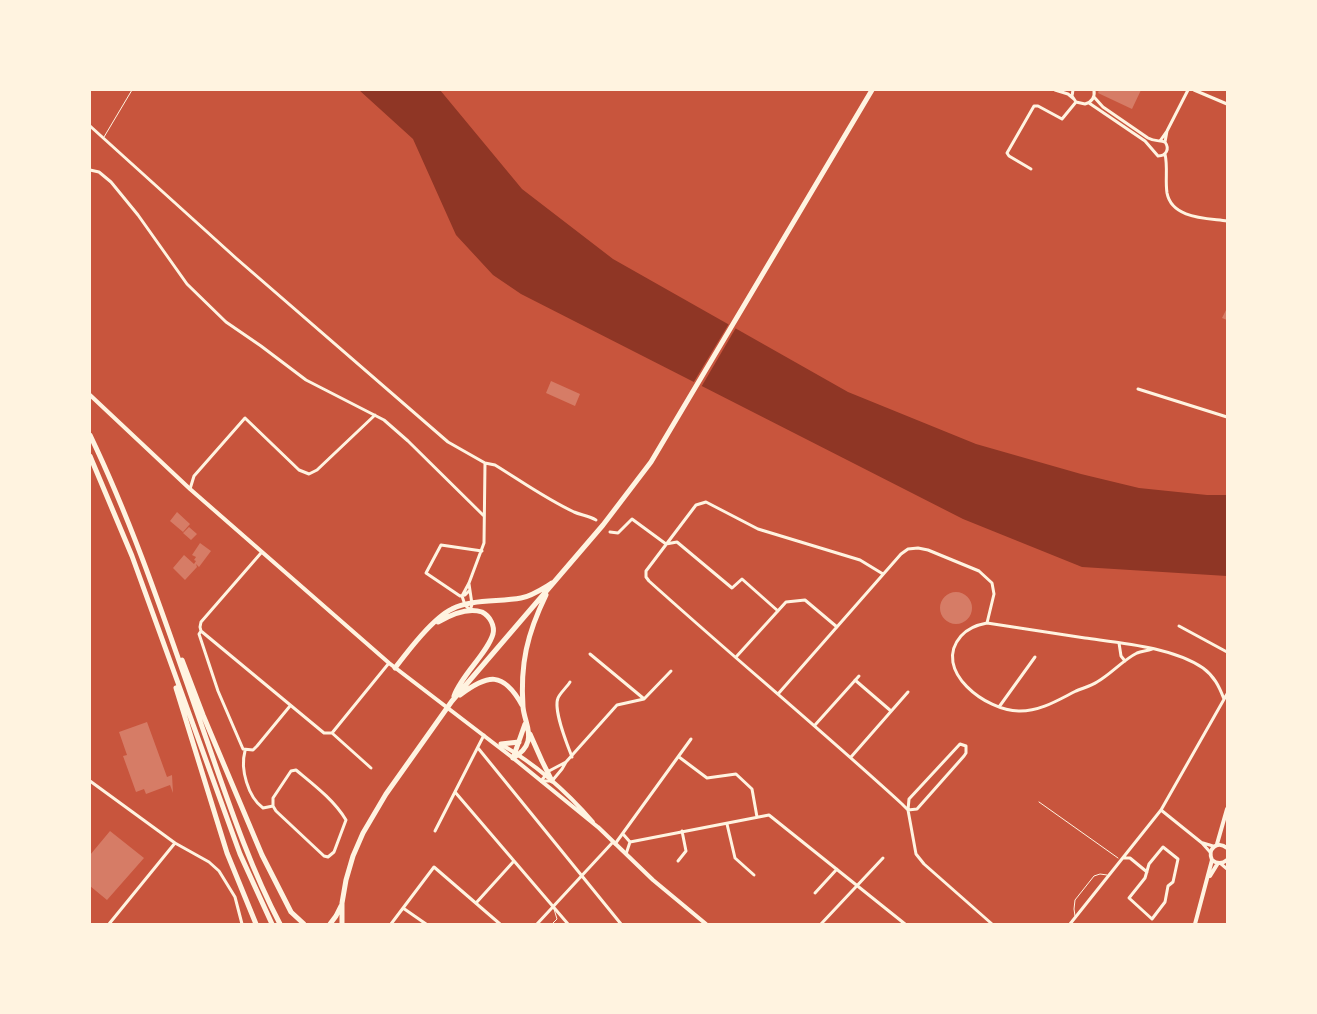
<!DOCTYPE html>
<html>
<head>
<meta charset="utf-8">
<style>
  body { margin:0 }
  #map { position:relative; width:1317px; height:1014px; overflow:hidden; background:#c8553d; font-family:"Source Sans 3",sans-serif }
  canvas { display:block }
  .frame { position:absolute; inset:0; border:91px solid #fff3e0; pointer-events:none }
</style>
</head>
<body>
<div id="map">
<canvas width="1317" height="1014"></canvas>
<div class="frame"></div>
</div>
<script>
const context = document.querySelector('canvas').getContext('2d');
context.lineJoin = 'round';
function fill(path, color) { context.fillStyle = color; context.fill(path, 'evenodd'); }
function trace(path, color, width, dash) { context.strokeStyle = color; context.lineWidth = width; context.lineCap = dash ? 'butt' : 'round'; context.setLineDash(dash || []); context.stroke(path); }
fill(new Path2D(`
  M359,90H440L522,189L613,259L848,392L976,444L1081,474L1139,488L1207,495H1227V576L1082,567L963,519L521,294L493,275L456,235L413,139Z`), '#8f3625');
fill(new Path2D(`
  M730,322L737,326L700,389L692,385Z`), '#c8553d');
fill(new Path2D(`
  M1099,90H1141L1132,109L1098,93Z
  M1227,308V320L1222,318Z
  M551,381L580,394L575,406L546,393Z
  M177,512L190,524L183,532L170,521Z
  M189,527L197,534L191,540L183,533Z
  M200,543L211,551L199,567L196,564L197,567L185,580L173,568L184,555L194,564L196,561L194,560L196,557L192,555Z
  M940 608a16 16 0 1 1 32 0a16 16 0 1 1-32 0Z
  M147,722L167,777L172,775L173,793L170,785L146,794L144,789L136,792L123,756L127,755L119,732Z
  M110,831L144,858L107,900L90,886V855Z`), '#d67c66');
trace(new Path2D(`
  M1039,802L1118,858`), '#fff3e0', 1);
trace(new Path2D(`
  M104,137L132,90
  M1075,916L1074,909L1075,900L1094,876L1100,874L1107,875
  M552,924L557,919L554,909`), '#fff3e0', 1);
trace(new Path2D(`
  M1055,90L1068,94L1074,99
  M1073,90L1072,96L1076,102L1085,104C1092,102 1095,97 1094,90
  M1194,90L1227,104
  M1094,97L1103,107L1148,138C1155,142 1160,140 1165,142
  M1089,103L1145,141L1158,156C1166,156 1170,149 1165,142L1167,131
  M90,126L237,259L448,442L485,463L495,465C521,481 546,499 574,512C581,515 589,516 596,520
  M1160,141L1167,131L1188,90
  M1165,154C1168,167 1165,180 1167,193C1172,219 1207,218 1227,221
  M1031,169L1009,156L1007,153L1034,106H1038L1062,119L1076,102
  M90,170L99,172L111,182L138,215L187,284L226,322L261,346L306,380L384,420L408,441L484,516
  M1138,389L1227,417
  M190,489L194,476L245,418L299,470L309,474L317,470L375,415
  M610,532L618,533L632,519L666,544L677,542L732,588L742,579L778,611
  M261,553L201,622L200,627L201,631L324,733H332L389,663
  M883,574L860,560L758,529L706,502L696,505L646,571V577L649,581C732,656 819,728 902,804L908,810L916,854L924,864L992,924
  M469,584L472,604L470,611
  M469,591L465,595L460,596L426,573L441,545L482,551
  M470,610L465,605L462,596L469,583L484,543L485,463
  M1179,626L1227,652
  M201,631L199,634L218,691L243,749L253,750L257,746L290,706
  M1119,643L1121,656L1125,661
  M1152,649C1147,651 1142,651 1137,653C1123,660 1111,674 1097,682C1091,686 1083,688 1076,691C1058,700 1041,711 1020,711C987,712 931,670 961,636C968,628 976,625 987,623C1020,628 1053,633 1085,638C1121,643 1172,647 1203,668C1214,676 1219,686 1224,699
  M590,654L643,698
  M736,657L786,602L805,600L837,627
  M855,680L891,711
  M570,682C567,687 560,693 558,698C553,710 567,744 572,757
  M778,694L901,554L908,549L918,548L928,550L979,571L992,583L994,594L987,623
  M999,707L1035,657
  M815,725L859,676
  M332,733L371,768
  M960,744L966,746V753L964,756L917,809L908,810L909,799Z
  M478,748L621,924
  M245,751C240,769 248,797 263,808L273,806
  M679,757L707,778L736,774L752,789L757,817
  M851,757L908,692
  M566,762L549,771L541,781H552L562,769L566,762L617,705L644,699L671,671
  M296,770C314,785 334,800 346,820L334,852L328,857L324,856L276,811L273,806V798L291,771Z
  M90,781L175,843L209,862L219,871L235,897L242,924
  M455,792L568,924
  M1161,810L1202,843L1210,852
  M727,824L735,858L754,875
  M435,831L484,735
  M623,834L630,842
  M1203,843L1213,846
  M615,844L691,739
  M1163,847L1178,859L1173,882L1168,886L1165,902L1152,919L1129,898L1145,878L1149,864Z
  M626,854L630,842L769,815L905,924
  M1123,858H1130L1147,872
  M678,861L686,851L682,831
  M1220,863L1227,869
  M815,893L837,869
  M476,903L514,861
  M403,908L426,924
  M109,924L175,843
  M391,924L434,867L500,924
  M537,924L613,842
  M821,924L883,858
  M1070,924L1161,810L1227,694`), '#fff3e0', 3);
trace(new Path2D(`
  M90,395L190,489L389,663L513,758L599,828
  M502,745C537,765 567,792 593,822
  M598,827L653,880L706,924
  M1217,844L1227,809
  M1227,848C1217,840 1207,849 1212,860C1217,864 1222,864 1227,860
  M1210,876L1218,863
  M1195,924L1212,860`), '#fff3e0', 4);
trace(new Path2D(`
  M438,622C450,615 468,607 482,612C490,616 495,626 493,634C487,654 462,674 454,696
  M395,668C408,651 433,618 452,609C470,599 500,602 521,598C532,596 542,589 552,583
  M460,695C488,674 503,671 522,705
  M530,734L542,761L552,781
  M501,744L519,742
  M513,758C520,754 526,749 528,741C531,730 524,719 523,707C520,664 527,634 546,595
  M513,758L525,724
  M330,924L336,916L341,906
  M342,924V903L346,880L353,856L363,833L386,794L452,701L603,525L651,462L872,90`), '#fff3e0', 5);
trace(new Path2D(`
  M90,435C137,533 170,636 206,738C228,801 249,865 280,924
  M90,456L132,556L240,854L272,924
  M182,660L203,715L262,855L291,912L304,924
  M176,688L227,853L256,924`), '#fff3e0', 5);
</script>
</body>
</html>
